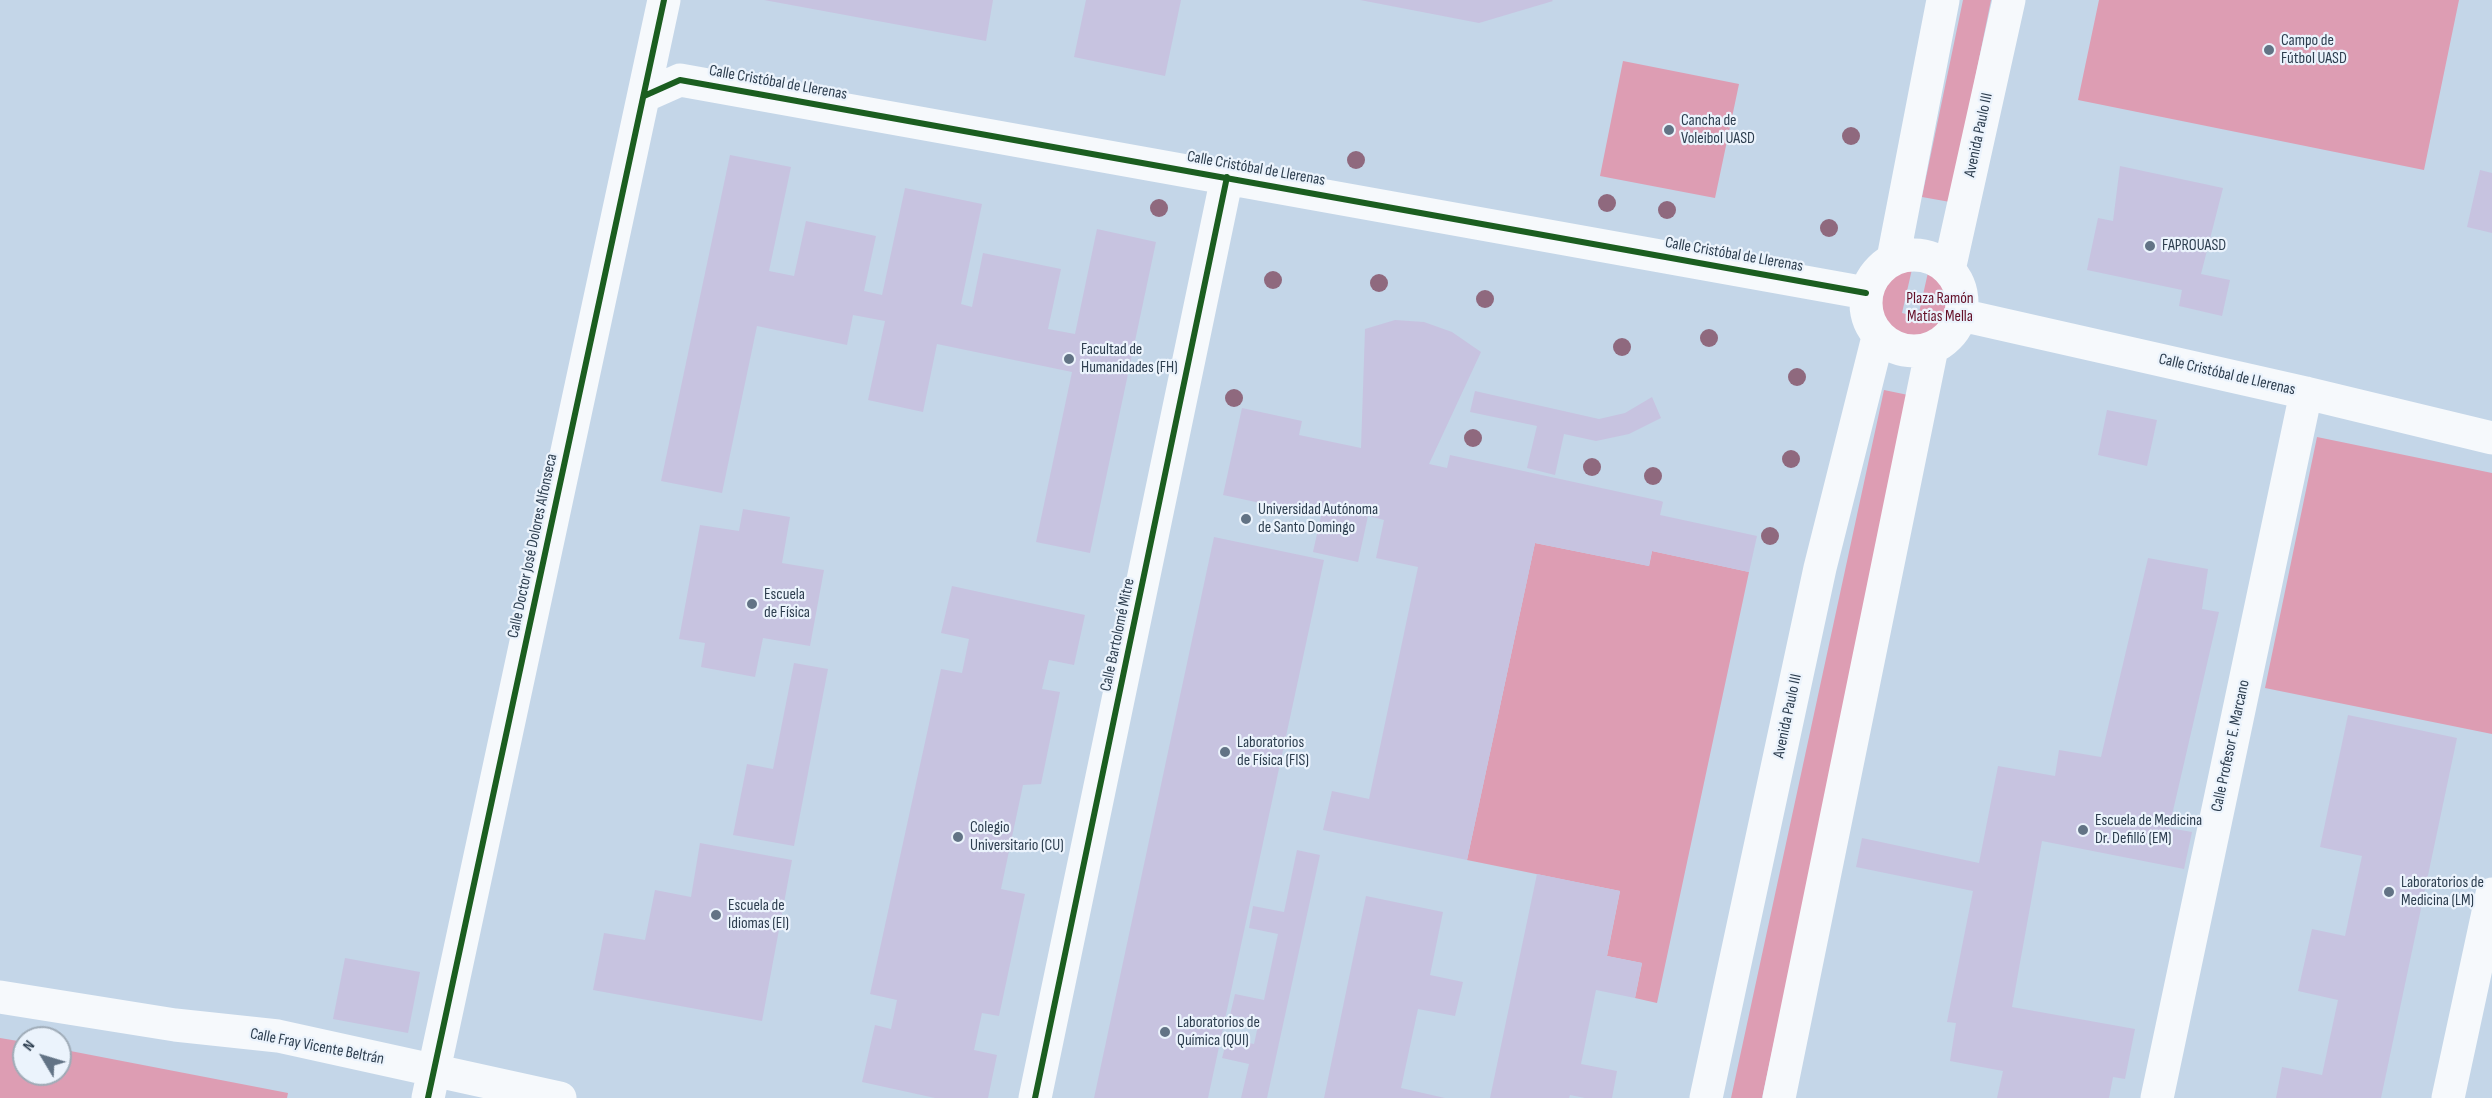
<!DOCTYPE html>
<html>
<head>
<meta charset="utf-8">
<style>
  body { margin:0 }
  #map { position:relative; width:2492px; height:1098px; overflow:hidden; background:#c4d6e8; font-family:"Sofia Sans Condensed",sans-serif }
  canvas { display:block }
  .north { position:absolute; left:12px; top:1026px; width:60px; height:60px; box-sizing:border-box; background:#ebf3fc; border:2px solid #9fabb7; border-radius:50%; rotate:308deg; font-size:16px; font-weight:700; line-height:24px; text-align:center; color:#2d3e4f }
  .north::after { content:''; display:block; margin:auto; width:21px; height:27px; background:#627385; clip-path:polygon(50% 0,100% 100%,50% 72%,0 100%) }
</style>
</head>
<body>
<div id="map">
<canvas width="2492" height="1098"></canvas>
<div class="north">N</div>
</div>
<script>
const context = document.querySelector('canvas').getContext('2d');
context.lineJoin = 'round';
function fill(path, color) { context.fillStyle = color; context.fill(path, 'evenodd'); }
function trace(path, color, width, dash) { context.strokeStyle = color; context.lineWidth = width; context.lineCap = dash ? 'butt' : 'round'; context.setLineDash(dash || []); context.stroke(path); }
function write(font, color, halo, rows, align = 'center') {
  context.font = font + ' "Sofia Sans Condensed",sans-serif'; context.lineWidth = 4.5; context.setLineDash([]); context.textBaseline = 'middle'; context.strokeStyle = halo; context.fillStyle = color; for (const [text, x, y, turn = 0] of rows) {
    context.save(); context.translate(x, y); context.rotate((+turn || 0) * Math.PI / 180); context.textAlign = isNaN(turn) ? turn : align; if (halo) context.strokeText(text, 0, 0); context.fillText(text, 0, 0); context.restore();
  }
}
fill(new Path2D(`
  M1963,0H1991L1950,202L1922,197Z
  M2099,0H2459L2424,170L2078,100Z
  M1623,61L1739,84L1715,198L1600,176Z
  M1915,256L1902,313L1918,317L1931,259C1941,264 1950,270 1955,279C1974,313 1943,355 1906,348C1896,346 1890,341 1883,334C1852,300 1873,263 1915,256Z
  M1884,390L1913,396L1762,1098H1731Z
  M2317,437L2492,473V734L2265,688Z
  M1535,543L1649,566L1652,551L1749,572L1657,1003L1635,998L1642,963L1607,956L1620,891L1467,860Z
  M0,1038L24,1042V1074H60V1049L288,1093L287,1098H0Z`), '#dd9db3');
fill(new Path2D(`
  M764,0H993L986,41Z
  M1086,0H1181L1165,76L1074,57Z
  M1360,0H1552L1553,1L1479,23Z
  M730,155L791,167L769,271L794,276L806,221L876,236L864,291L882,295L905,188L982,204L961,304L972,307L983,253L1061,269L1048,329L1075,334L1097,229L1156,242L1090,553L1036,542L1072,372L937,344L923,412L868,400L885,321L853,315L847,345L757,326L722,493L661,481Z
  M2120,166L2223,188L2201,274L2230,280L2222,316L2179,306L2182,290L2087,270L2098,218L2113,221Z
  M2480,170L2492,173V233L2467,227Z
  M1395,320L1424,322L1452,332L1481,352L1429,464L1447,468L1450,455L1661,501L1663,502L1660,515L1757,536L1749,572L1652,551L1649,566L1535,543L1467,860L1323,830L1332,791L1369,799L1418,567L1376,558L1384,520L1368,516L1358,562L1313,552L1321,516L1223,495L1242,408L1302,421L1299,435L1361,448L1365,329Z
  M1475,391L1599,419L1625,413L1652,397L1661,418L1629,434L1596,441L1564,434L1555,475L1527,468L1537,426L1470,412Z
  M2107,410L2157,420L2147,466L2098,455Z
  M743,509L790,517L782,563L824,570L810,646L763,638L755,677L701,667L705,643L679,639L700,525L739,531Z
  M1214,537L1324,560L1208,1098H1094Z
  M2148,558L2208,569L2202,609L2219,612L2169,828L2192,832L2184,869L2042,841L2012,1007L2135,1029L2125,1079L2113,1077L2109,1098H1997L2003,1071L1950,1061L1956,1023L1947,1022L1973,891L1856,867L1862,838L1979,863L1998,766L2055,776L2059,750L2101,757Z
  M952,586L1085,615L1074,665L1049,660L1042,689L1060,692L1041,784L1023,785L1001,889L1025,894L999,1016L982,1013L974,1050L997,1055L988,1098H935L862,1082L875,1025L891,1029L897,1000L870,994L941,669L962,673L969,639L941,633Z
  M794,663L828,669L794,846L733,835L747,764L773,769Z
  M2348,715L2457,738L2381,1098H2276L2282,1067L2322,1075L2338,1000L2298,991L2312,929L2345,936L2362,856L2320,847Z
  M700,843L792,860L762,1021L593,990L604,933L645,940L655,890L691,897Z
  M1297,850L1320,855L1267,1098H1241L1249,1064L1222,1058L1227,1039L1254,1044L1259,1021L1230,1015L1235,994L1264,1000L1278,934L1249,928L1253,906L1284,912Z
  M1537,874L1620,891L1607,956L1642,963L1635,998L1596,990L1581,1064L1617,1071L1612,1098H1585L1570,1095L1569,1098H1490Z
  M1366,896L1443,912L1430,975L1463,982L1455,1016L1418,1009L1401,1088L1445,1098H1324Z
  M345,958L420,972L408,1033L333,1019Z`), '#c7c3e0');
trace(new Path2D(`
  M644,96L680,80L1866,293
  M1866 303a48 48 0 1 1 96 0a48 48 0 1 1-96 0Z
  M1893,259L1943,0
  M1949,270L2009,0
  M1961,315L2306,393L2492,438
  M0,997L175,1025L278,1036L560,1098
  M428,1098L664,0
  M1035,1098L1227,177
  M1706,1098L1820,568L1878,337
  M1779,1098L1932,348
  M2157,1098L2306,393
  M2448,1098L2492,894`), '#f6f9fc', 33);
trace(new Path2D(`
  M644,96L680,80L1866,293
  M428,1098L664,0
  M1035,1098L1227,177`), '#1b5e20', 6);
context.fillStyle = '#8f697e';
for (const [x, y] of [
  [1851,136],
  [1356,160],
  [1607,203],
  [1159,208],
  [1667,210],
  [1829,228],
  [1273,280],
  [1379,283],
  [1485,299],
  [1709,338],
  [1622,347],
  [1797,377],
  [1234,398],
  [1473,438],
  [1791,459],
  [1592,467],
  [1653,476],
  [1770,536]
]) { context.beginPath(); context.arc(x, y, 9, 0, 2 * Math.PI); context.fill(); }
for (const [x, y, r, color] of [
  [2269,50,6,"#627385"],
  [1669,130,6,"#627385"],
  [2150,246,6,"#627385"],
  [1069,359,6,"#627385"],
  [1246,519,6,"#627385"],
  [752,604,6,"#627385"],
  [1225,752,6,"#627385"],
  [2083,830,6,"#627385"],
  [958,837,6,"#627385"],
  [2389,892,6,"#627385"],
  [716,915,6,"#627385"],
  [1165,1032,6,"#627385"]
]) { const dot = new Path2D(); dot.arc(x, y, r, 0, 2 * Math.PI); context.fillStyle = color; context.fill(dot); trace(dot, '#ebf3fc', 2); }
write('16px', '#2d3e4f', '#ebf3fc', [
  ["Campo de",2281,41],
  ["Fútbol UASD",2281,59],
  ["Cancha de",1681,121],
  ["Voleibol UASD",1681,139],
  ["FAPROUASD",2162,246],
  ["Facultad de",1081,350],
  ["Humanidades (FH)",1081,368],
  ["Universidad Autónoma",1258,510],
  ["de Santo Domingo",1258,528],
  ["Escuela",764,595],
  ["de Física",764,613],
  ["Laboratorios",1237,743],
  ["de Física (FIS)",1237,761],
  ["Escuela de Medicina",2095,821],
  ["Dr. Defilló (EM)",2095,839],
  ["Colegio",970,828],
  ["Universitario (CU)",970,846],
  ["Laboratorios de",2401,883],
  ["Medicina (LM)",2401,901],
  ["Escuela de",728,906],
  ["Idiomas (EI)",728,924],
  ["Laboratorios de",1177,1023],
  ["Química (QUI)",1177,1041]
], 'left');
write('16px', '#2d3e4f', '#ebf3fc', [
  ["Calle Cristóbal de Llerenas",778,83,10],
  ["Avenida Paulo III",1979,135,-78],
  ["Calle Cristóbal de Llerenas",1256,169,10],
  ["Calle Cristóbal de Llerenas",1734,255,10],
  ["Calle Cristóbal de Llerenas",2227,375,13],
  ["Calle Doctor José Dolores Alfonseca",533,546,-78],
  ["Calle Bartolomé Mitre",1118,635,-78],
  ["Avenida Paulo III",1788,716,-78],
  ["Calle Profesor E. Marcano",2231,746,-78],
  ["Calle Fray Vicente Beltrán",317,1047,11]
]);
write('16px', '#640f27', '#ebf3fc', [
  ["Plaza Ramón",1940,299],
  ["Matías Mella",1940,317]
]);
</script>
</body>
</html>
